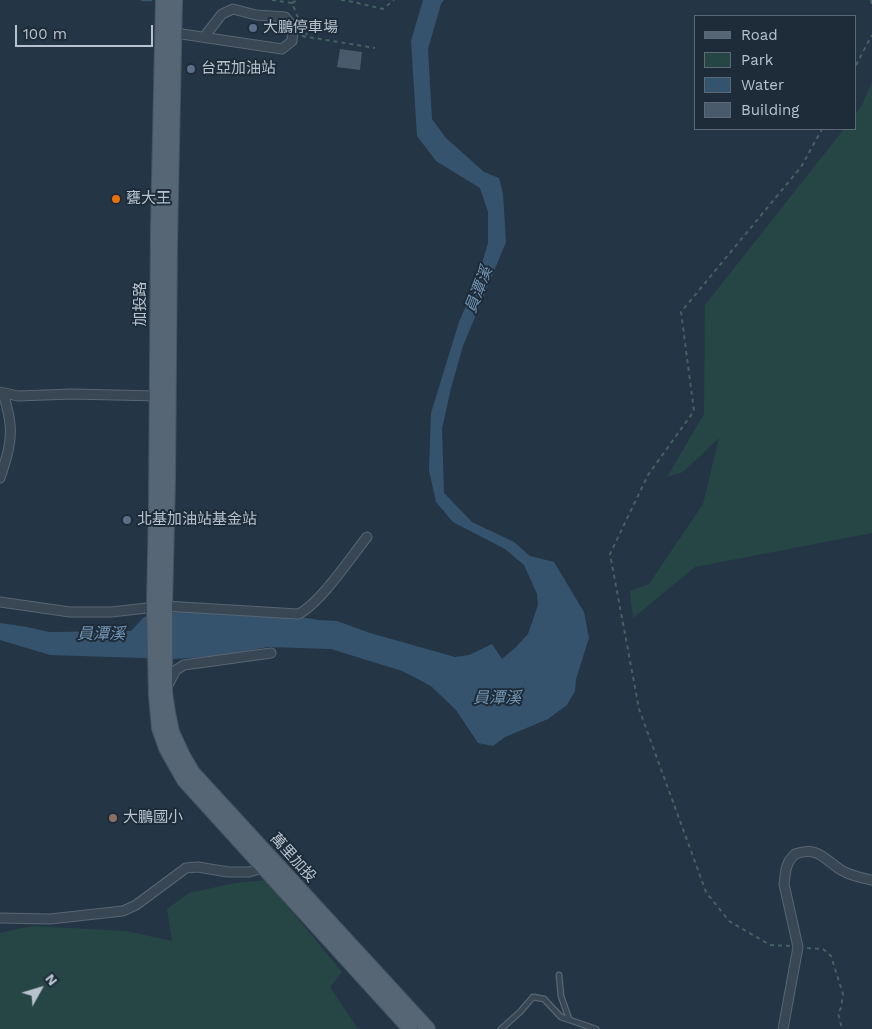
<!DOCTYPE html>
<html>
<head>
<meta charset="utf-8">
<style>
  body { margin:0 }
  #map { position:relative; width:872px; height:1029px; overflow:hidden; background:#243645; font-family:"Work Sans",sans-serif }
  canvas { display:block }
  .legend { position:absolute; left:694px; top:15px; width:162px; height:115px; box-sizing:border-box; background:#1e2c3a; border:1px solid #5b6875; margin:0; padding:6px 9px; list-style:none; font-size:15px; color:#b7c2ce }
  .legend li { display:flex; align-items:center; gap:10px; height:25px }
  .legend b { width:25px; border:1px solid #5b6875 }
  .north { position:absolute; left:15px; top:964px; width:50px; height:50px; -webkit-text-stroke:4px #1e2c3a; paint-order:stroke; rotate:51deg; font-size:14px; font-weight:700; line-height:20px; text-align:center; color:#b7c2ce }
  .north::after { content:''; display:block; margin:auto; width:18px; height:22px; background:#b7c2ce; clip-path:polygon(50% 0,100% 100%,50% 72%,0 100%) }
  .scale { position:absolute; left:15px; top:25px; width:138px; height:22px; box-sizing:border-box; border:2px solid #b7c2ce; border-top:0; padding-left:6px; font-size:15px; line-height:18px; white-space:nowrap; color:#b7c2ce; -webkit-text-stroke:4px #1e2c3a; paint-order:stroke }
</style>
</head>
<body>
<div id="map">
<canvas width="872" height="1029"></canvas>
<ul class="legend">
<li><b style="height:6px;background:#576675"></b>Road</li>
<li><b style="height:14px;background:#264646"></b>Park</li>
<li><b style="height:14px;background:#36536e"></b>Water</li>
<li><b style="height:14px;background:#485a6c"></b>Building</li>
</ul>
<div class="north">N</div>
<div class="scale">100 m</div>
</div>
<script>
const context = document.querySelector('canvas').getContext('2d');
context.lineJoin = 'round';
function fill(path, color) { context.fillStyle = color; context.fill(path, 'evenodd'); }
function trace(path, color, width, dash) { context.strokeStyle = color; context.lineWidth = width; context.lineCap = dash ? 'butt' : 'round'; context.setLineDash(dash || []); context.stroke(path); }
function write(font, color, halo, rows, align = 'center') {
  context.font = font + ' "Work Sans","Noto Sans TC",sans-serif'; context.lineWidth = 4; context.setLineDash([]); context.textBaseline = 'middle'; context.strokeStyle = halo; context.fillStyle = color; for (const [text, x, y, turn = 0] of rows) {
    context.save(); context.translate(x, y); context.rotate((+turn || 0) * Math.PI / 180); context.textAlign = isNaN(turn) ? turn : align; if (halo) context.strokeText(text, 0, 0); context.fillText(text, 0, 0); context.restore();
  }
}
fill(new Path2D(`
  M872,82V533L695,567L633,618L630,591L649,584L703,504L719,438L683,472L667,477L704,414L705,305L844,129H856V113L862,105Z
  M266,880L342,972L330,987L356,1026L360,1029H0V933L32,926L126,931L172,941L167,909L189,893L235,883Z`), '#264646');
fill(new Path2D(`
  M423,0H444L441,4L428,49L432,119L446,138L484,172L499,178L503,194L506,242L463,346L451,388L442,429L444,493L472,522L514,542L530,556L554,562L584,612L589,638L576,679L575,691L567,705L548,719L505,737L493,746L478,743L456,710L432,687L420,680L402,671L331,649L268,647L219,656L174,659L50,655L0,640V623L27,627L49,632L131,631L144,617L176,612L268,611L318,620L337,621L370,633L455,657L469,655L492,644L502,659L516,647L528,634L538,605L537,594L524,565L505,549L453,522L436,502L429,470L431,413L459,322L476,283L488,243V212L480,188L436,161L417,136L411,41Z`), '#36536e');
trace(new Path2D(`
  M142,0H151`), '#36536e', 2.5);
fill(new Path2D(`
  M340,49L362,52L360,70L337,67Z`), '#485a6c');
const service = new Path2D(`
  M559,975L561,996L569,1019
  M501,1029L520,1012L533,997L544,999L561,1017L596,1029`);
const minor = new Path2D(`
  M175,33L282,49L292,41L293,27L285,17L256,15L233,9L222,14L204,37
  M0,392L18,396L72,394L157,396
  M0,478C6,460 12,443 10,424C9,413 6,403 3,393
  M0,602L70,612H111L165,606L298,614C319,605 351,557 367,537
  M167,687L176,670L184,665L271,653
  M0,918L50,919L123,911L136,905L186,868L198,867L228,872H249L266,867
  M783,1029L798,947L784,884L786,869L789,861L795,854C818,846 824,859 841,870C851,876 861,878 872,880`);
const primary = new Path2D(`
  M163,0L158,228L156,506L154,608L156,695L159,728L166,748L184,780L410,1029
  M175,0L170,242L168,479L165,606V692L168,713L172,732L183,756L193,773L428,1029`);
trace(service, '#586572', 7);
trace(minor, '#586572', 11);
trace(primary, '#465361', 16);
trace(new Path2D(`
  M272,0L292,3L299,20
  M341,0L349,1L383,9L394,0
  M871,0L872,6
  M292,3L298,0
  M302,26L307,35
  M302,36L375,48
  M856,65L872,35
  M790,946L770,945L729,921L706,892L639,709L610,554L648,475L694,411L681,312L801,167L822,129
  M807,948L823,949L831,956L843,994L841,1008L838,1013L842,1029`), '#456262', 2, [4, 4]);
trace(service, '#394755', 4.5);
trace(minor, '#394755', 9);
trace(primary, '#576675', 14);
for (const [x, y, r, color] of [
  [253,28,5,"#5c6f8a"],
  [191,69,5,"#5c6f8a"],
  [116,199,5,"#e8710a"],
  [127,520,5,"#5c6f8a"],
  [113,818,5,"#8d6e63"]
]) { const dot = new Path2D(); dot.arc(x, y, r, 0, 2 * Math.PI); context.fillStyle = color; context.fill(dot); trace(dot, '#1e2c3a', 2); }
write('15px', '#b7c2ce', '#1e2c3a', [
  ["大鵬停車場",263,28],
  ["台亞加油站",201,69],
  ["甕大王",126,199],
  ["北基加油站基金站",137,520],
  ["大鵬國小",123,818]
], 'left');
write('15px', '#b7c2ce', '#1e2c3a', [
  ["加投路",141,304,-90],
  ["萬里加投",293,858,48]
]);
write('italic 16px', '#7496b4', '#1e2c3a', [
  ["員潭溪",479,290,-69],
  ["員潭溪",101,634],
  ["員潭溪",497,698]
]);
</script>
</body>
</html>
